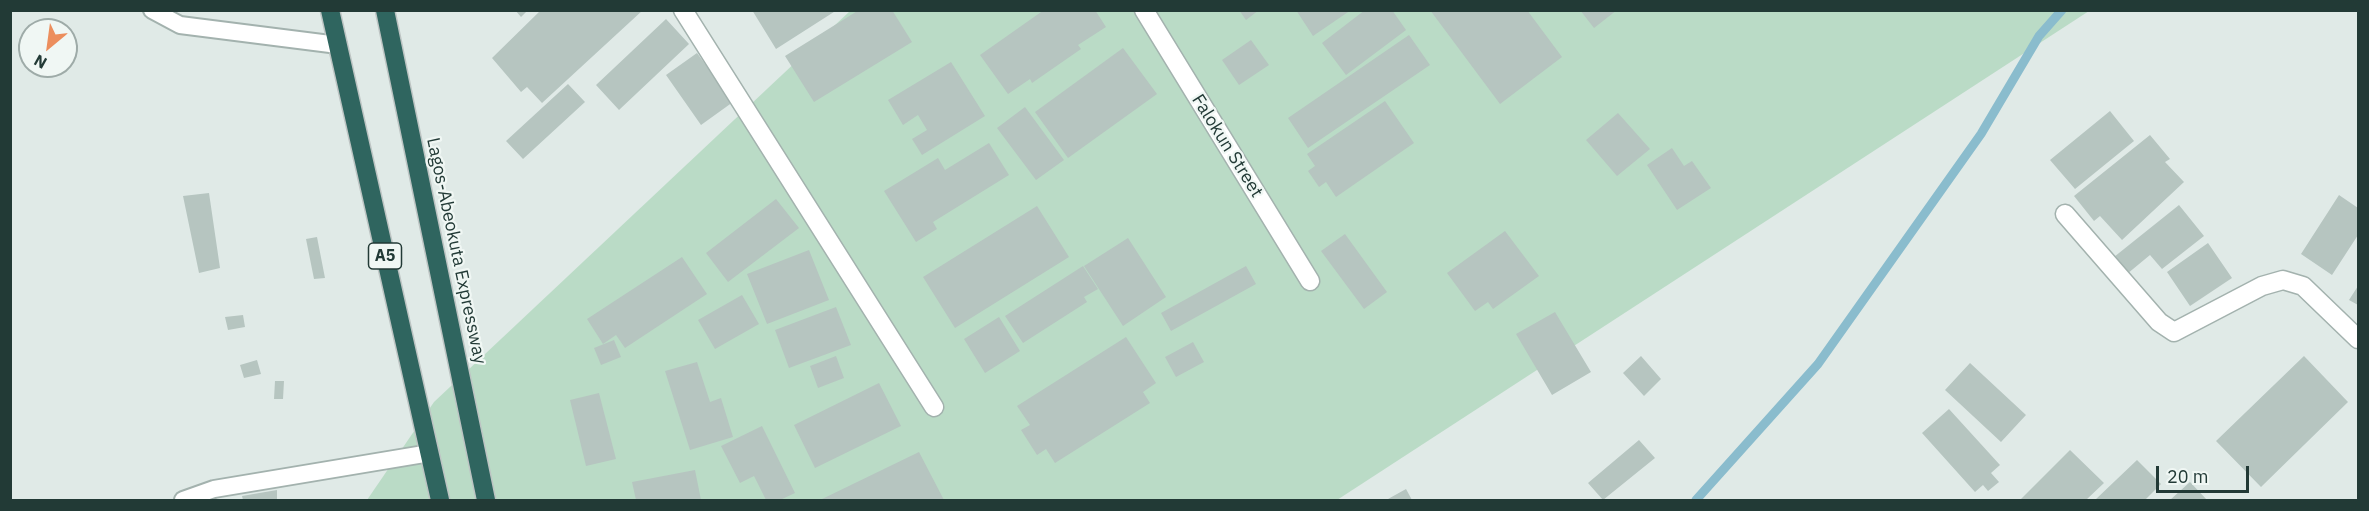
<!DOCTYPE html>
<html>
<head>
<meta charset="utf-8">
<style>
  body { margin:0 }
  #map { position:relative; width:2369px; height:511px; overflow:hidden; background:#e0eae7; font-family:"IBM Plex Sans",sans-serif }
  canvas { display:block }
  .frame { position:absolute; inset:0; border:12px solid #223a36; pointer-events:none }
  .north { position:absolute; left:18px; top:18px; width:60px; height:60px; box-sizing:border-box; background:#f0f7f4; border:2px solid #9eaba8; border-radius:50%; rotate:209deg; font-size:16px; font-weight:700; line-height:24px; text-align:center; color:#223a36 }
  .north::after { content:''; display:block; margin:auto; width:21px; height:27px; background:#ec8e5d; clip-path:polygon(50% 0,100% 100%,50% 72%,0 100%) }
  .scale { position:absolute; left:2156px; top:466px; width:93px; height:27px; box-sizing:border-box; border:3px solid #223a36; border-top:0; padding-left:8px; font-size:18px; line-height:21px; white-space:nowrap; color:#223a36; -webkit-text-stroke:4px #f0f7f4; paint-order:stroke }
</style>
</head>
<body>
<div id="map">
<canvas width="2369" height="511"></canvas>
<div class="frame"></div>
<div class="north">N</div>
<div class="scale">20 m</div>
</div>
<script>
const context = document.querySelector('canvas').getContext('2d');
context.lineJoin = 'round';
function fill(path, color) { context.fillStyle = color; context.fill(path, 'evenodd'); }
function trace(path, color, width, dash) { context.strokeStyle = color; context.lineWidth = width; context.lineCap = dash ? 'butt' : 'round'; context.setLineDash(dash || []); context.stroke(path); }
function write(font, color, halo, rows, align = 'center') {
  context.font = font + ' "IBM Plex Sans",sans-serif'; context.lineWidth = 4.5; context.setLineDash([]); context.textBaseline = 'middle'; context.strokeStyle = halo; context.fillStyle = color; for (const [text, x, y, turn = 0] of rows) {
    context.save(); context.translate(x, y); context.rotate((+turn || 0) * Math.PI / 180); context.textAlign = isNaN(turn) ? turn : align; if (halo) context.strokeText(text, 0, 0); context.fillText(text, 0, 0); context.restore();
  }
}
fill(new Path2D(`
  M850,11H2089L1337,500H367L434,402Z`), '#badbc6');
trace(new Path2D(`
  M1696,500L1818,364L1981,134L2039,36L2062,10`), '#8abccd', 9);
fill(new Path2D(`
  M515,10H528L521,17Z
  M541,10H643L542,103L527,87L521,92L492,58Z
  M752,10H837L776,49Z
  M859,10H892L912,42L814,102L785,56Z
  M1044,10H1095L1106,27L1078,45L1081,49L1032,83L1030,79L1008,94L980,55Z
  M1239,10H1259L1246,20Z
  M1296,10H1351L1313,36Z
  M1365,10H1392L1406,30L1346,75L1322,43Z
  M1430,10H1527L1562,57L1500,104Z
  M1580,10H1617L1594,28Z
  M666,19L689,44L619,110L596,85Z
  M1409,35L1430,65L1308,148L1288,118Z
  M1251,40L1269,65L1239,85L1222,60Z
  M1123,48L1157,94L1068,158L1035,112Z
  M697,53L733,102L701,125L666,75Z
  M951,62L985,116L922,155L912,139L927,130L918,115L903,125L888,100Z
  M568,84L585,102L523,159L506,141Z
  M1385,101L1414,143L1336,197L1326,182L1319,187L1308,171L1315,166L1307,154Z
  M1025,107L1064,160L1036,180L997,128Z
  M2110,111L2134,141L2075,189L2050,160Z
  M1618,113L1650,149L1617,176L1586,140Z
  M2150,135L2170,159L2165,162L2184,182L2122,240L2100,216L2094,221L2074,196Z
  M989,143L1009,175L933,222L937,229L916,242L884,191L938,158L945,170Z
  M1672,148L1684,166L1692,161L1711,188L1677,210L1647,165Z
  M209,193L220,268L199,273L183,196Z
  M2339,195L2358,208V235L2332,275L2301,254Z
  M776,199L799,228L728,282L706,253Z
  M2179,205L2204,236L2162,269L2150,255L2127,274L2114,257Z
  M1037,206L1069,257L955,328L923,277Z
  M1505,231L1539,276L1493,309L1488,302L1475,311L1447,273Z
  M1345,234L1387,292L1364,309L1321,251Z
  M317,237L325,278L314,279L306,239Z
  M1128,238L1166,297L1123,326L1084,266Z
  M2208,243L2232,278L2190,306L2167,272Z
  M809,250L829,300L767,324L747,274Z
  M682,257L707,294L625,348L616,335L603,344L587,319Z
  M1083,266L1098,289L1084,297L1087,302L1023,343L1005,316Z
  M1246,266L1256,284L1171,331L1161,313Z
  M2358,286V305L2349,300Z
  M742,295L759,324L715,349L698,320Z
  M836,307L851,345L789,368L775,330Z
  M1555,312L1591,372L1552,395L1516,334Z
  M243,315L245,327L228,330L225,317Z
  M999,317L1020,351L985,373L964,339Z
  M1126,337L1156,383L1143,392L1150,403L1055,463L1046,449L1037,455L1021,430L1030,425L1017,406Z
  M614,340L621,357L601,365L594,348Z
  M1193,342L1204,362L1176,377L1165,357Z
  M836,356L844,378L818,388L810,366Z
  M1641,356L1661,379L1644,396L1623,373Z
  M2304,356L2348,402L2261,487L2216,441Z
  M257,360L261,374L244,378L240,365Z
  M697,362L710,402L721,398L733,437L690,450L665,371Z
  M1970,363L2026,415L2001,442L1945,390Z
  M275,381H284L283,399H274Z
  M879,383L901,426L815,468L794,425Z
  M599,393L616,459L586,466L570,400Z
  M1949,409L2000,465L1991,473L1999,482L1988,491L1983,485L1975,492L1922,433Z
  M762,426L795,493L780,500H766L754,476L740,483L721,446Z
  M1639,440L1655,458L1603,500L1588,483Z
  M2070,450L2104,483L2086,500H2020Z
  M919,452L944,500H820Z
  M2137,460L2161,484L2145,500H2095Z
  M695,470L701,500H636L632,482Z
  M2190,482L2207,500H2170Z
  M1406,489L1412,500H1389L1388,499Z
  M277,490V500H243L242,496Z`), '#b6c5c0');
const lane = new Path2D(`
  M152,10L180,25L338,45
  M183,500L214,489L430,453`);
const street = new Path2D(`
  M683,10L934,407
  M1144,10L1310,281
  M2065,214L2159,322L2174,332L2262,286L2283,280L2303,286L2358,339`);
const highway = new Path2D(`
  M330,10L440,500
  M385,10L486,500`);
trace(lane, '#a3b2ae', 20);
trace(street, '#a3b2ae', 21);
trace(highway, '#bdc4c3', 21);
trace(lane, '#fff', 16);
trace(street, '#fff', 18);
trace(highway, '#2f655f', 18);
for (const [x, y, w] of [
  [385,256,33]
]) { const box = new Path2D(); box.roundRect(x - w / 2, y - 13, w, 26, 4.5); context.fillStyle = '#f0f7f4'; context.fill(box); trace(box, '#223a36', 1.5); }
write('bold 16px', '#223a36', null, [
  ["A5",385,256]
]);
write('18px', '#223a36', '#f0f7f4', [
  ["Falokun Street",1227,146,58],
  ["Lagos-Abeokuta Expressway",456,251,78]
]);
</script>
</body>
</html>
